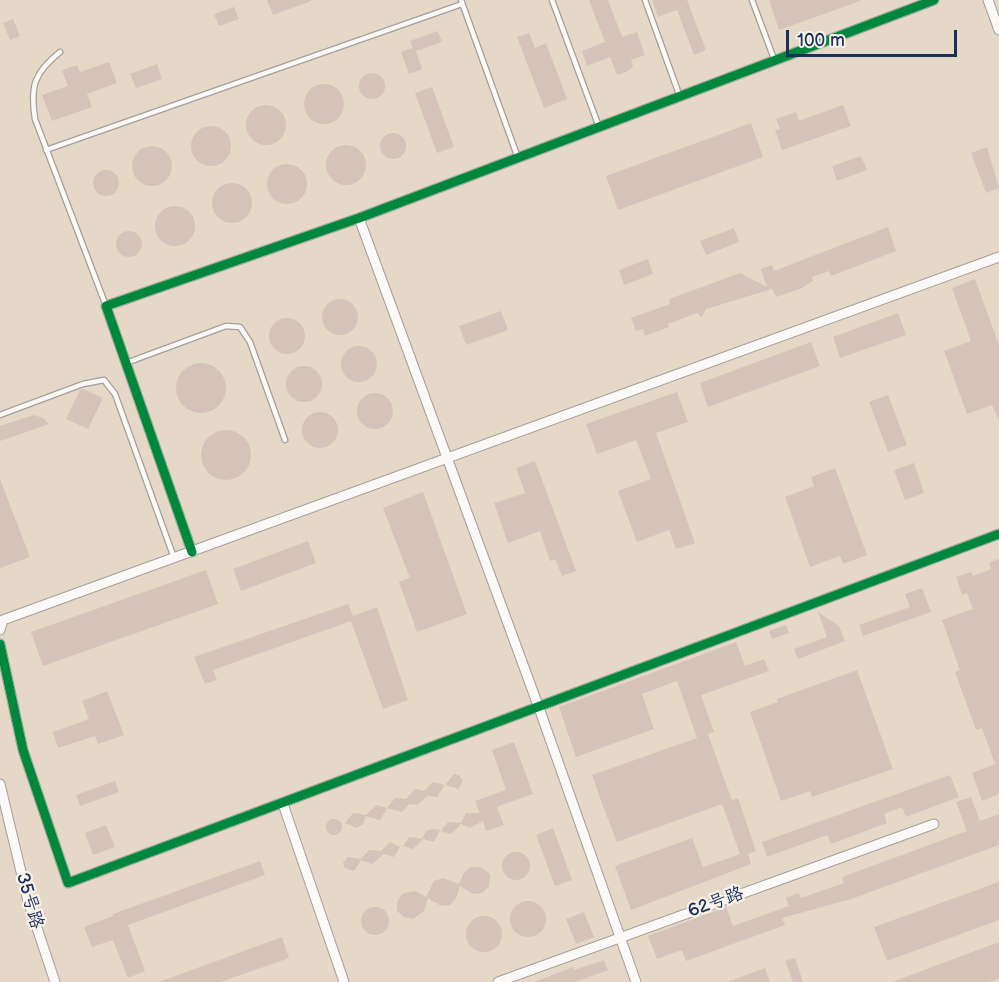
<!DOCTYPE html>
<html>
<head>
<meta charset="utf-8">
<style>
  body { margin:0 }
  #map { position:relative; width:999px; height:982px; overflow:hidden; background:#e5d8c7; font-family:"Balsamiq Sans",sans-serif }
  canvas { display:block }
  .scale { position:absolute; left:786px; top:30px; width:171px; height:27px; box-sizing:border-box; border:3px solid #1b2f5e; border-top:0; padding-left:8px; font-size:18px; line-height:21px; white-space:nowrap; color:#1b2f5e; -webkit-text-stroke:4px #f7f3e8; paint-order:stroke }
</style>
</head>
<body>
<div id="map">
<canvas width="999" height="982"></canvas>
<div class="scale">100 m</div>
</div>
<script>
const context = document.querySelector('canvas').getContext('2d');
context.lineJoin = 'round';
function fill(path, color) { context.fillStyle = color; context.fill(path, 'evenodd'); }
function trace(path, color, width, dash) { context.strokeStyle = color; context.lineWidth = width; context.lineCap = dash ? 'butt' : 'round'; context.setLineDash(dash || []); context.stroke(path); }
function write(font, color, halo, rows, align = 'center') {
  context.font = font + ' "Balsamiq Sans","LXGW WenKai TC",sans-serif'; context.lineWidth = 4.5; context.setLineDash([]); context.textBaseline = 'middle'; context.strokeStyle = halo; context.fillStyle = color; for (const [text, x, y, turn = 0] of rows) {
    context.save(); context.translate(x, y); context.rotate((+turn || 0) * Math.PI / 180); context.textAlign = isNaN(turn) ? turn : align; if (halo) context.strokeText(text, 0, 0); context.fillText(text, 0, 0); context.restore();
  }
}
fill(new Path2D(`
  M267,0H311V1L273,15Z
  M589,0H608L622,37L637,32L645,55L631,60L633,67L626,72L617,75L610,57L587,66L582,51L605,42Z
  M652,0H687L706,50L694,55L677,10L658,17Z
  M769,0H860V1L779,30Z
  M234,7L239,19L219,26L214,14Z
  M13,19L20,36L10,40L3,23Z
  M438,31L442,42L416,51L422,69L409,74L401,52L413,48L410,41Z
  M529,33L535,48L546,43L567,99L544,108L517,37Z
  M109,62L117,83L87,94L92,107L52,121L42,95L68,86L62,70L77,65L80,72Z
  M157,64L162,79L136,88L130,74Z
  M359 86a13 13 0 1 1 26 0a13 13 0 1 1-26 0Z
  M304 104a20 20 0 1 1 40 0a20 20 0 1 1-40 0Z
  M432,87L454,147L437,153L415,93Z
  M246 125a20 20 0 1 1 40 0a20 20 0 1 1-40 0Z
  M843,105L851,126L782,150L775,130L780,129L776,119L796,112L799,121Z
  M751,123L763,157L618,210L606,176Z
  M191 146a20 20 0 1 1 40 0a20 20 0 1 1-40 0Z
  M380 146a13 13 0 1 1 26 0a13 13 0 1 1-26 0Z
  M326 165a20 20 0 1 1 40 0a20 20 0 1 1-40 0Z
  M132 166a20 20 0 1 1 40 0a20 20 0 1 1-40 0Z
  M987,147L999,188L986,193L971,153Z
  M861,156L867,170L837,181L832,166Z
  M267 184a20 20 0 1 1 40 0a20 20 0 1 1-40 0Z
  M93 183a13 13 0 1 1 26 0a13 13 0 1 1-26 0Z
  M212 203a20 20 0 1 1 40 0a20 20 0 1 1-40 0Z
  M155 226a20 20 0 1 1 40 0a20 20 0 1 1-40 0Z
  M888,227L896,251L831,276L829,271L812,277L813,281L802,288L776,297L772,289L706,309L702,318L697,313L668,324L669,327L645,336L643,329L636,331L631,318L670,304L669,299L740,273L767,287L761,269L772,265L774,271Z
  M734,228L739,242L706,255L700,241Z
  M116 244a13 13 0 1 1 26 0a13 13 0 1 1-26 0Z
  M648,259L653,274L624,285L619,270Z
  M975,279L999,345V420L992,405L967,414L944,351L971,341L952,288Z
  M322 317a18 18 0 1 1 36 0a18 18 0 1 1-36 0Z
  M501,311L508,330L466,345L459,326Z
  M898,313L906,335L840,358L833,337Z
  M269 336a18 18 0 1 1 36 0a18 18 0 1 1-36 0Z
  M811,342L820,366L708,407L700,383Z
  M341 364a18 18 0 1 1 36 0a18 18 0 1 1-36 0Z
  M176 388a25 25 0 1 1 50 0a25 25 0 1 1-50 0Z
  M286 384a18 18 0 1 1 36 0a18 18 0 1 1-36 0Z
  M83,389L103,398L88,429L66,419L80,390Z
  M677,392L688,422L656,433L695,543L676,549L669,530L637,542L618,491L651,479L636,440L597,454L586,424Z
  M357 411a18 18 0 1 1 36 0a18 18 0 1 1-36 0Z
  M888,395L907,445L888,452L869,402Z
  M302 430a18 18 0 1 1 36 0a18 18 0 1 1-36 0Z
  M34,415L43,418L49,424L0,441V426Z
  M201 455a25 25 0 1 1 50 0a25 25 0 1 1-50 0Z
  M535,461L576,571L562,576L555,559L550,561L540,531L508,543L494,503L525,493L516,468Z
  M914,463L924,493L905,500L894,470Z
  M835,468L867,555L843,564L840,556L810,567L785,497L814,486L811,477Z
  M0,479L30,557L0,568Z
  M423,492L467,614L417,632L399,582L410,578L383,508Z
  M308,541L316,563L241,591L233,569Z
  M999,559V794L982,801L972,773L995,764L982,728L976,730L955,672L960,670L942,620L973,609L967,593L962,595L956,577L971,572L973,576L991,569L989,563Z
  M206,570L218,604L43,666L31,632Z
  M922,588L931,612L863,636L859,625L910,607L905,594Z
  M348,604L353,616L377,607L408,700L383,709L351,621L213,670L217,680L205,684L194,657Z
  M818,612L839,626L845,641L798,659L794,649L827,637Z
  M786,625L789,633L772,639L769,631Z
  M736,642L745,666L764,659L769,671L701,695L714,732L708,734L723,776L732,800L738,798L756,851L748,854L751,864L631,910L615,866L692,838L703,867L740,854L722,804L617,842L604,809L592,775L697,738L677,681L642,694L654,729L576,757L559,707Z
  M857,670L893,769L812,797L810,791L781,801L750,712L778,702L777,699Z
  M107,691L124,735L98,744L95,736L58,748L53,732L89,719L82,701Z
  M514,742L533,794L497,807L504,825L486,831L483,821L470,828L461,824L451,834L441,831L448,822L461,823L466,813H480L475,801L506,790L492,750Z
  M454,774L459,775L463,781L458,789L445,785L437,797L427,796L417,805L409,804L402,812L387,808L395,798L406,799L415,789L424,791L433,782L445,785Z
  M950,775L959,797L906,817L902,807L884,814L887,823L831,844L827,835L767,857L762,842Z
  M115,781L119,792L80,806L76,795Z
  M971,797L980,821L999,814V845L851,899L782,918L785,925L686,961L682,950L657,959L648,936L726,907L733,926L789,906L786,898L799,893L801,898L844,883L842,877L967,831L956,802Z
  M376,805L387,808L380,820L366,816L363,824L357,828L345,823L353,813L366,815Z
  M326 827a8 8 0 1 1 16 0a8 8 0 1 1-16 0Z
  M106,825L115,847L93,855L85,833Z
  M553,828L572,880L555,886L536,835Z
  M432,829L440,830L434,842L423,839L413,849L403,846L409,837L422,839L426,831Z
  M390,842L400,847L394,857L384,854L372,864L361,860L354,871L345,868L343,863L348,857L361,859L369,850L381,851Z
  M502 866a14 14 0 1 1 28 0a14 14 0 1 1-28 0Z
  M260,861L265,875L128,925L145,971L128,978L113,940L92,947L84,927L113,916V914Z
  M470,867H480L490,874L489,887L482,893L473,894L460,886L456,898L450,905L441,906L428,898L424,911L413,919L404,917L397,911V902L402,894L415,891L426,897L434,881L443,878L459,884L464,873Z
  M999,882V920L887,961L874,927Z
  M510 919a18 18 0 1 1 36 0a18 18 0 1 1-36 0Z
  M361 921a14 14 0 1 1 28 0a14 14 0 1 1-28 0Z
  M584,912L594,937L576,944L566,919Z
  M466 934a18 18 0 1 1 36 0a18 18 0 1 1-36 0Z
  M282,937L289,958L221,982H159Z
  M999,942V979L990,982H892Z
  M795,958L803,982H793L785,961Z
  M604,960L608,970L576,982H534L573,967L574,970Z
  M765,968L770,982H730V981Z`), '#d5c3b9');
const lane = new Path2D(`
  M461,0L518,158
  M552,0L599,127
  M645,0L680,97
  M752,0L774,59
  M60,52C34,73 30,86 35,119L106,306
  M46,150L462,4
  M126,363L226,326L240,327L250,342L285,440
  M0,415L83,384L104,380L115,394L174,558`);
const street = new Path2D(`
  M988,0L999,30
  M359,218L539,708L636,982
  M192,552L106,306L359,218L934,0
  M0,630L3,620L999,257
  M0,644L23,750L68,883L999,534
  M0,784L28,901L55,982
  M283,804L344,982
  M498,982L934,824`);
trace(lane, '#a49f9a', 7);
trace(street, '#a49f9a', 11);
trace(lane, '#fbf9f7', 4.5);
trace(street, '#fbf9f7', 9);
trace(new Path2D(`
  M192,552L106,306L359,218L934,0
  M0,644L23,750L68,883L999,534`), '#00873e', 9);
write('18px', '#1b2f5e', '#f7f3e8', [
  ["35号路",29,901,74],
  ["62号路",716,903,-20]
]);
</script>
</body>
</html>
